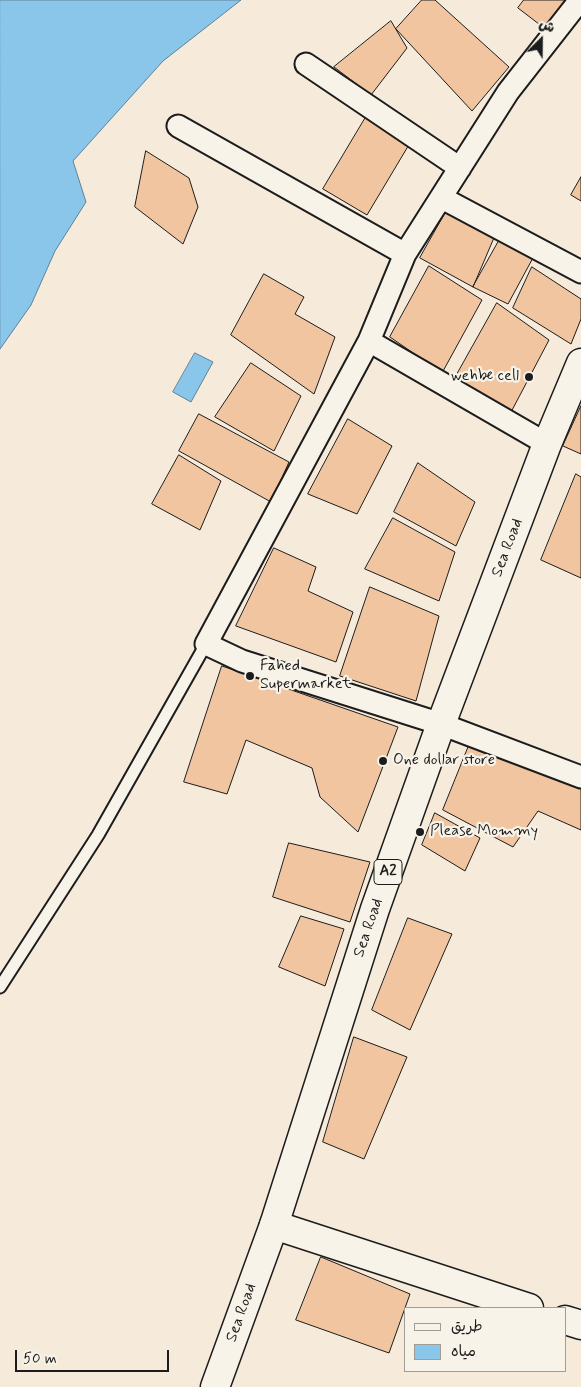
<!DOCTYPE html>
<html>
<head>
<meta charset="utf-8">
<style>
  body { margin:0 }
  #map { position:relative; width:581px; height:1387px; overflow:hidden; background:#f6eada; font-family:Mynerve,"Playpen Sans Arabic",sans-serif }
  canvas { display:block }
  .legend { position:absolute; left:404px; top:1307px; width:162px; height:65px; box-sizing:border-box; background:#f7f3e8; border:1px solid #9f9d96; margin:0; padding:6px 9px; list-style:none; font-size:15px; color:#1c1c1c }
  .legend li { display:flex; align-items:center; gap:10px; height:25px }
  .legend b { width:25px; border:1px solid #9f9d96 }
  .north { position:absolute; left:516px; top:15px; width:50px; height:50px; -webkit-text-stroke:4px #f7f3e8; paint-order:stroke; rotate:23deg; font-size:14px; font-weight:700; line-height:20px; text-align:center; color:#1c1c1c }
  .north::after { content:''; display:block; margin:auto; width:18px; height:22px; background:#1c1c1c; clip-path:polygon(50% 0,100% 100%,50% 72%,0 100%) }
  .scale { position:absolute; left:15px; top:1350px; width:154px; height:22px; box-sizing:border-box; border:2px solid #1c1c1c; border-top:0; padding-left:6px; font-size:15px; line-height:18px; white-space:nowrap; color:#1c1c1c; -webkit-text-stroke:4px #f7f3e8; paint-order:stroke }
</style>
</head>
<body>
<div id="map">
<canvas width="581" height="1387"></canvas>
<ul class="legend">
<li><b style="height:6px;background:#f7f3e8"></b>طريق</li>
<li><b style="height:14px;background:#8ac5ea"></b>مياه</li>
</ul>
<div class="north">ش</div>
<div class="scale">50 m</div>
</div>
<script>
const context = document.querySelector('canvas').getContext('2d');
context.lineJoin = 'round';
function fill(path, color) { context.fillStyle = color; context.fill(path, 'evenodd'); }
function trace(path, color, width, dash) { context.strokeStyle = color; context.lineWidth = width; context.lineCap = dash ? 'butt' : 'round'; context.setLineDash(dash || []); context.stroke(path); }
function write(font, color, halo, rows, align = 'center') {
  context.font = font + ' Mynerve,sans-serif'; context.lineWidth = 4.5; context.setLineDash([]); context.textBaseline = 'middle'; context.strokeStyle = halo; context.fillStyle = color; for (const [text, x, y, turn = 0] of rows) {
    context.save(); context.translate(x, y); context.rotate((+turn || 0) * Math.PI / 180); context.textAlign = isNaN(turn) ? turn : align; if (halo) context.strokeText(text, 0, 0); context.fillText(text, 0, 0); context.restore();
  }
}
const water = new Path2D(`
  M0,0H241L163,61L73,161L86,202L55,251L31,305L0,349Z
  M195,353L213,362L191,402L173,392Z`);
fill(water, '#8ac5ea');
trace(water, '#5e8198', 1);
const building = new Path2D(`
  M422,0H435L509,67L472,111L396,29Z
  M524,0H573L548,31L518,8Z
  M391,21L407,48L371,95L334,67Z
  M366,117L410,143L367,215L323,189Z
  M146,151L189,178L198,207L183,244L135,207Z
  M581,177V201L571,195Z
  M447,210L496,233L473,287L420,258Z
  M500,239L534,256L508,304L473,287Z
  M429,266L482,300L442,373L390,337Z
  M532,267L581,299V319L571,344L513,308Z
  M264,274L304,297L295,314L335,337L314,394L231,335Z
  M497,303L549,340L510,414L455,378Z
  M251,363L301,396L274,451L215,417Z
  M581,406V454L563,446Z
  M199,414L289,462L271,502L179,451Z
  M348,419L392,446L357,514L308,494Z
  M179,455L221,481L200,530L152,504Z
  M418,463L475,502L456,546L394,512Z
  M576,474L581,477V578L541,560Z
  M393,518L455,552L439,601L365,569Z
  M274,548L316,567L308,591L353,612L336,662L236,626Z
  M370,587L439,616L416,701L340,676Z
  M222,666L398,727L358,832L320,797L312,768L246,740L227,794L184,782Z
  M470,743L581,785V830L538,811L513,847L443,810Z
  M435,813L480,838L465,871L422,845Z
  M289,843L370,862L350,922L273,897Z
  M301,916L344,929L325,986L279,967Z
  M408,918L452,934L410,1030L372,1010Z
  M354,1037L407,1057L364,1159L323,1142Z
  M321,1257L410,1294L389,1353L296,1320Z`);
fill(building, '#f2c5a1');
trace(building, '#1c1c1c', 1);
const service = new Path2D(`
  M0,987L98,835L206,644`);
const minor = new Path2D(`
  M580,0L508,92L405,254L369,341L206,644L242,661L441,724L581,777
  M306,64L460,168
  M178,126L405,254
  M442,198L581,272
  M369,341L547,444`);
const tertiary = new Path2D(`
  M274,1225L529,1308
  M565,1320L581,1325`);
const primary = new Path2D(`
  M215,1387L274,1225L375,909L441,724L547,444L581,363`);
trace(service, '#1c1c1c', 15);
trace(minor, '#1c1c1c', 25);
trace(tertiary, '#1c1c1c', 31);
trace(primary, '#1c1c1c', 31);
trace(service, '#f7f3e8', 11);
trace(minor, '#f7f3e8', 21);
trace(tertiary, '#f7f3e8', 28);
trace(primary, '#f7f3e8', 28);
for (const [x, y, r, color] of [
  [529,377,5,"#1c1c1c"],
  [250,676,5,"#1c1c1c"],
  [383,761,5,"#1c1c1c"],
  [420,832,5,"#1c1c1c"]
]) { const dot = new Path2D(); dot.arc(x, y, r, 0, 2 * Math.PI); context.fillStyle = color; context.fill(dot); trace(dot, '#f7f3e8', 2); }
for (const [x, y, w] of [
  [388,872,28]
]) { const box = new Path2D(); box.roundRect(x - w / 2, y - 12.5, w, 25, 4); context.fillStyle = '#f7f3e8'; context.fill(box); trace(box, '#1c1c1c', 1); }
write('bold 15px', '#1c1c1c', null, [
  ["A2",388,872]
]);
write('16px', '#1c1c1c', '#f7f3e8', [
  ["wehbe cell",519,377,"right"],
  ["Fahed",260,667],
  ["Supermarket",260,685],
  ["One dollar store",393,761],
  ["Please Mommy",430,832]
], 'left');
write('16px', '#1c1c1c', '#f7f3e8', [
  ["Sea Road",508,548,-69],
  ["Sea Road",369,928,-71],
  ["Sea Road",242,1313,-70]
]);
</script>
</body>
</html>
